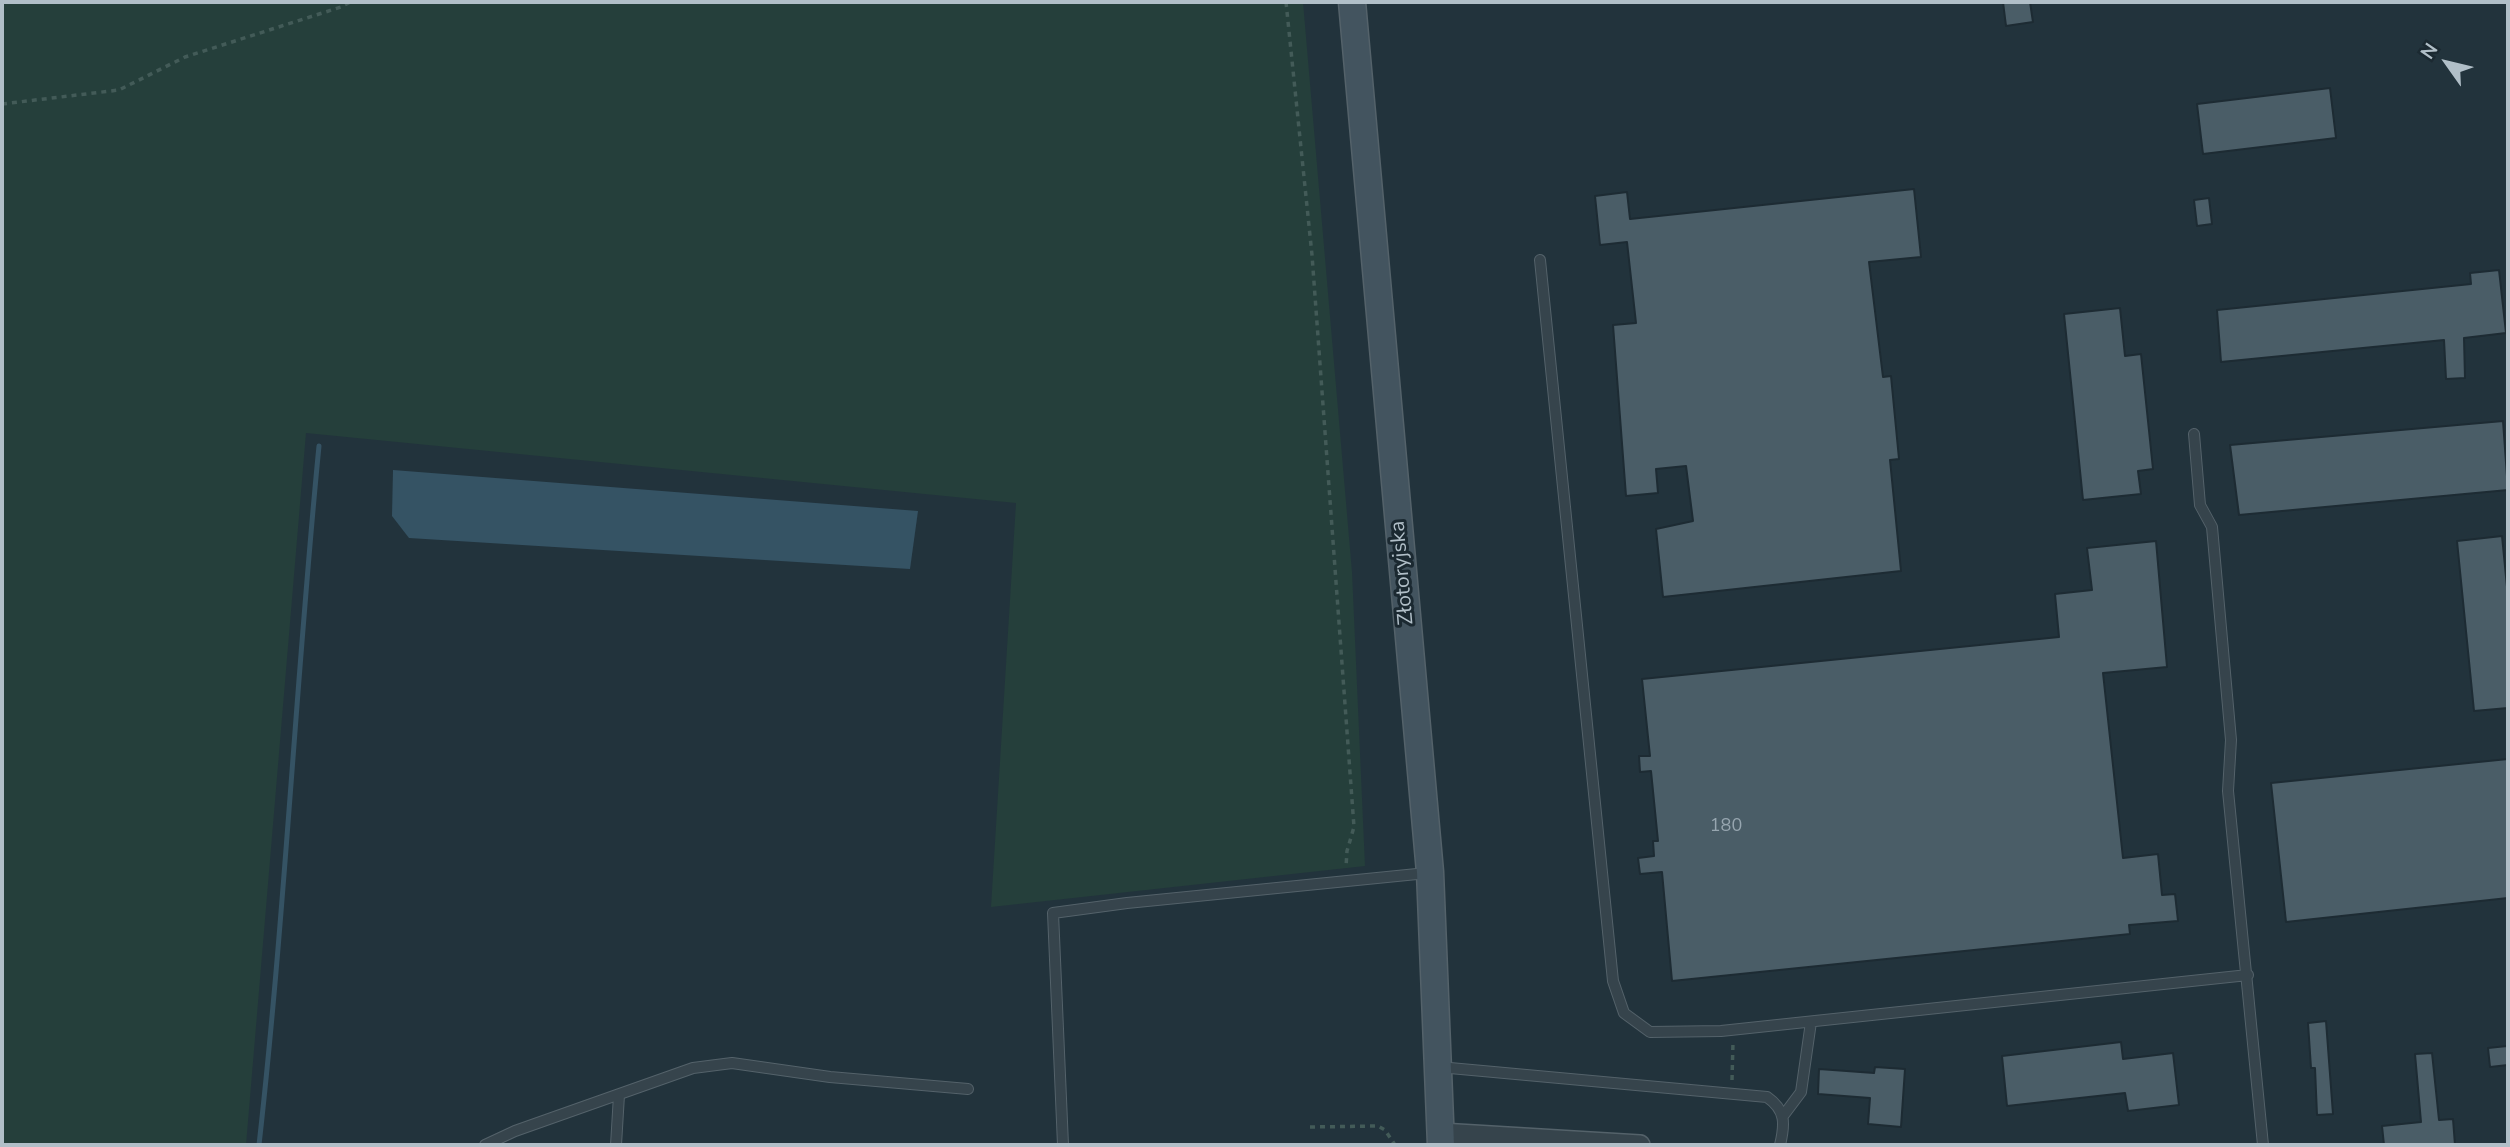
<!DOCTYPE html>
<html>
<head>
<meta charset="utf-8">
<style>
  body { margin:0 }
  #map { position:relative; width:2510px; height:1147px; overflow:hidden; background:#22333c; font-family:"Nunito Sans",sans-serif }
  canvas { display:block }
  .frame { position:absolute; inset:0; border:4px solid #b1bfc8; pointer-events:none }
  .north { position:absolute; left:2412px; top:28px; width:70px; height:70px; -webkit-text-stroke:5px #1b2931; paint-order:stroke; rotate:304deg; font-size:19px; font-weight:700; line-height:28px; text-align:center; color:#b1bfc8 }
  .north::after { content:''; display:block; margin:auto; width:24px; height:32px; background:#b1bfc8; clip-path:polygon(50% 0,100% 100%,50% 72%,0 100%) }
</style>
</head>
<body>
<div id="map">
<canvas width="2510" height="1147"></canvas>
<div class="frame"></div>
<div class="north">N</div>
</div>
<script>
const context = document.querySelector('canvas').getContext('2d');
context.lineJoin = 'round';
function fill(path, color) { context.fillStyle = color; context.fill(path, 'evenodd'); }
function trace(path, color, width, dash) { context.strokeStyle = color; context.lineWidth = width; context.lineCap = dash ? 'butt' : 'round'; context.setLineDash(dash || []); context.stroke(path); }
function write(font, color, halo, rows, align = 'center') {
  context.font = font + ' "Nunito Sans",sans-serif'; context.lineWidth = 6; context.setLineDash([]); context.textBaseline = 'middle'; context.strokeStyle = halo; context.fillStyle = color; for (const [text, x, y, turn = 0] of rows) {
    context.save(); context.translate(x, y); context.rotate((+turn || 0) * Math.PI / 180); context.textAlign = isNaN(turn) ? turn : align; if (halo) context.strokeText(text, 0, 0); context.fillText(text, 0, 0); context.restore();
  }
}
fill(new Path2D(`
  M2,2H1303L1352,572L1365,866L991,907L1016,503L306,433L246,1145H2Z`), '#253f3b');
fill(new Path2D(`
  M393,470L918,511L910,569L409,538L392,516Z`), '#355364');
trace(new Path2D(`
  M259,1145C285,913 296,679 319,446`), '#355364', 5);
const building = new Path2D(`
  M2003,2H2030L2033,22L2006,26Z
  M2330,88L2336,138L2203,154L2197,104Z
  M1914,189L1921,257L1869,262L1883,377L1891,376L1899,459L1890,460L1901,571L1663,597L1656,529L1693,521L1686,466L1656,469L1658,493L1626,496L1613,325L1636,323L1627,242L1600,245L1595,196L1627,192L1630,219Z
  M2209,198L2212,224L2197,226L2194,200Z
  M2499,270L2506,333L2464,338L2465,378L2446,379L2444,340L2221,362L2217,310L2471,284L2470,273Z
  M2120,308L2125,356L2141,354L2153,469L2138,471L2141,494L2083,500L2064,314Z
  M2503,421L2508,490L2239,515L2230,445Z
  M2502,536L2508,597V708L2474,711L2457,541Z
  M2156,541L2167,667L2103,673L2123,858L2158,854L2162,895L2175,894L2178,921L2129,925L2130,934L1672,981L1662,872L1640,874L1638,858L1654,856L1653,841H1658L1651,771L1640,772L1639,756H1650L1642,679L2059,637L2055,594L2092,590L2087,548Z
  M2508,759V898L2286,922L2271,783Z
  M2326,1021L2333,1114L2317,1115L2315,1068H2311L2308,1023Z
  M2121,1042L2123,1059L2173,1053L2179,1105L2128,1111L2125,1093L2007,1106L2002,1056Z
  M2507,1046L2508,1065L2490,1067L2488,1048Z
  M2432,1053L2439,1120L2453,1119L2455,1145H2384L2382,1126L2421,1122L2415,1054Z
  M1875,1067L1905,1069L1901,1127L1868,1124L1870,1098L1818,1094L1819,1069L1874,1073Z`);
fill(building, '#4a5d67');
trace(building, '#1d2b33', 2);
const service = new Path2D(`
  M1540,260L1613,981L1624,1013L1650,1032L1721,1031L2248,975
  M2194,434L2200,505L2212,527L2231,740L2228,791L2263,1145
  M1439,1067L1767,1097C1786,1110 1785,1124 1780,1145
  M1783,1116L1801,1092L1811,1022
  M485,1145L515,1131L693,1068L732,1063L830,1077L968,1089
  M616,1145L619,1095
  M1063,1145L1053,913L1127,903L1427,873`);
const minor = new Path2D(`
  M1441,1133L1640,1145`);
const secondary = new Path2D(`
  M1352,2L1430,872L1441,1145`);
trace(service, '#54626a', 12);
trace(minor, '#54626a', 22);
trace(secondary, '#54626a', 29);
trace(new Path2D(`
  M1286,2L1312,255L1354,827L1347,851L1346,867
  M2,104L119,90L185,57L341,7L350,2
  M1732,1080L1733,1042
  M1310,1127L1378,1126L1385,1130L1395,1145`), '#435b58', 3.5, [5, 5]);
trace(service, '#36444c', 10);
trace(minor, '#36444c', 19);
trace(secondary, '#43545f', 26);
write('18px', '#97a6b0', null, [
  ["180",1726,827]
]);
write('21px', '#b1bfc8', '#1b2931', [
  ["Złotoryjska",1403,573,-95]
]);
</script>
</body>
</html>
